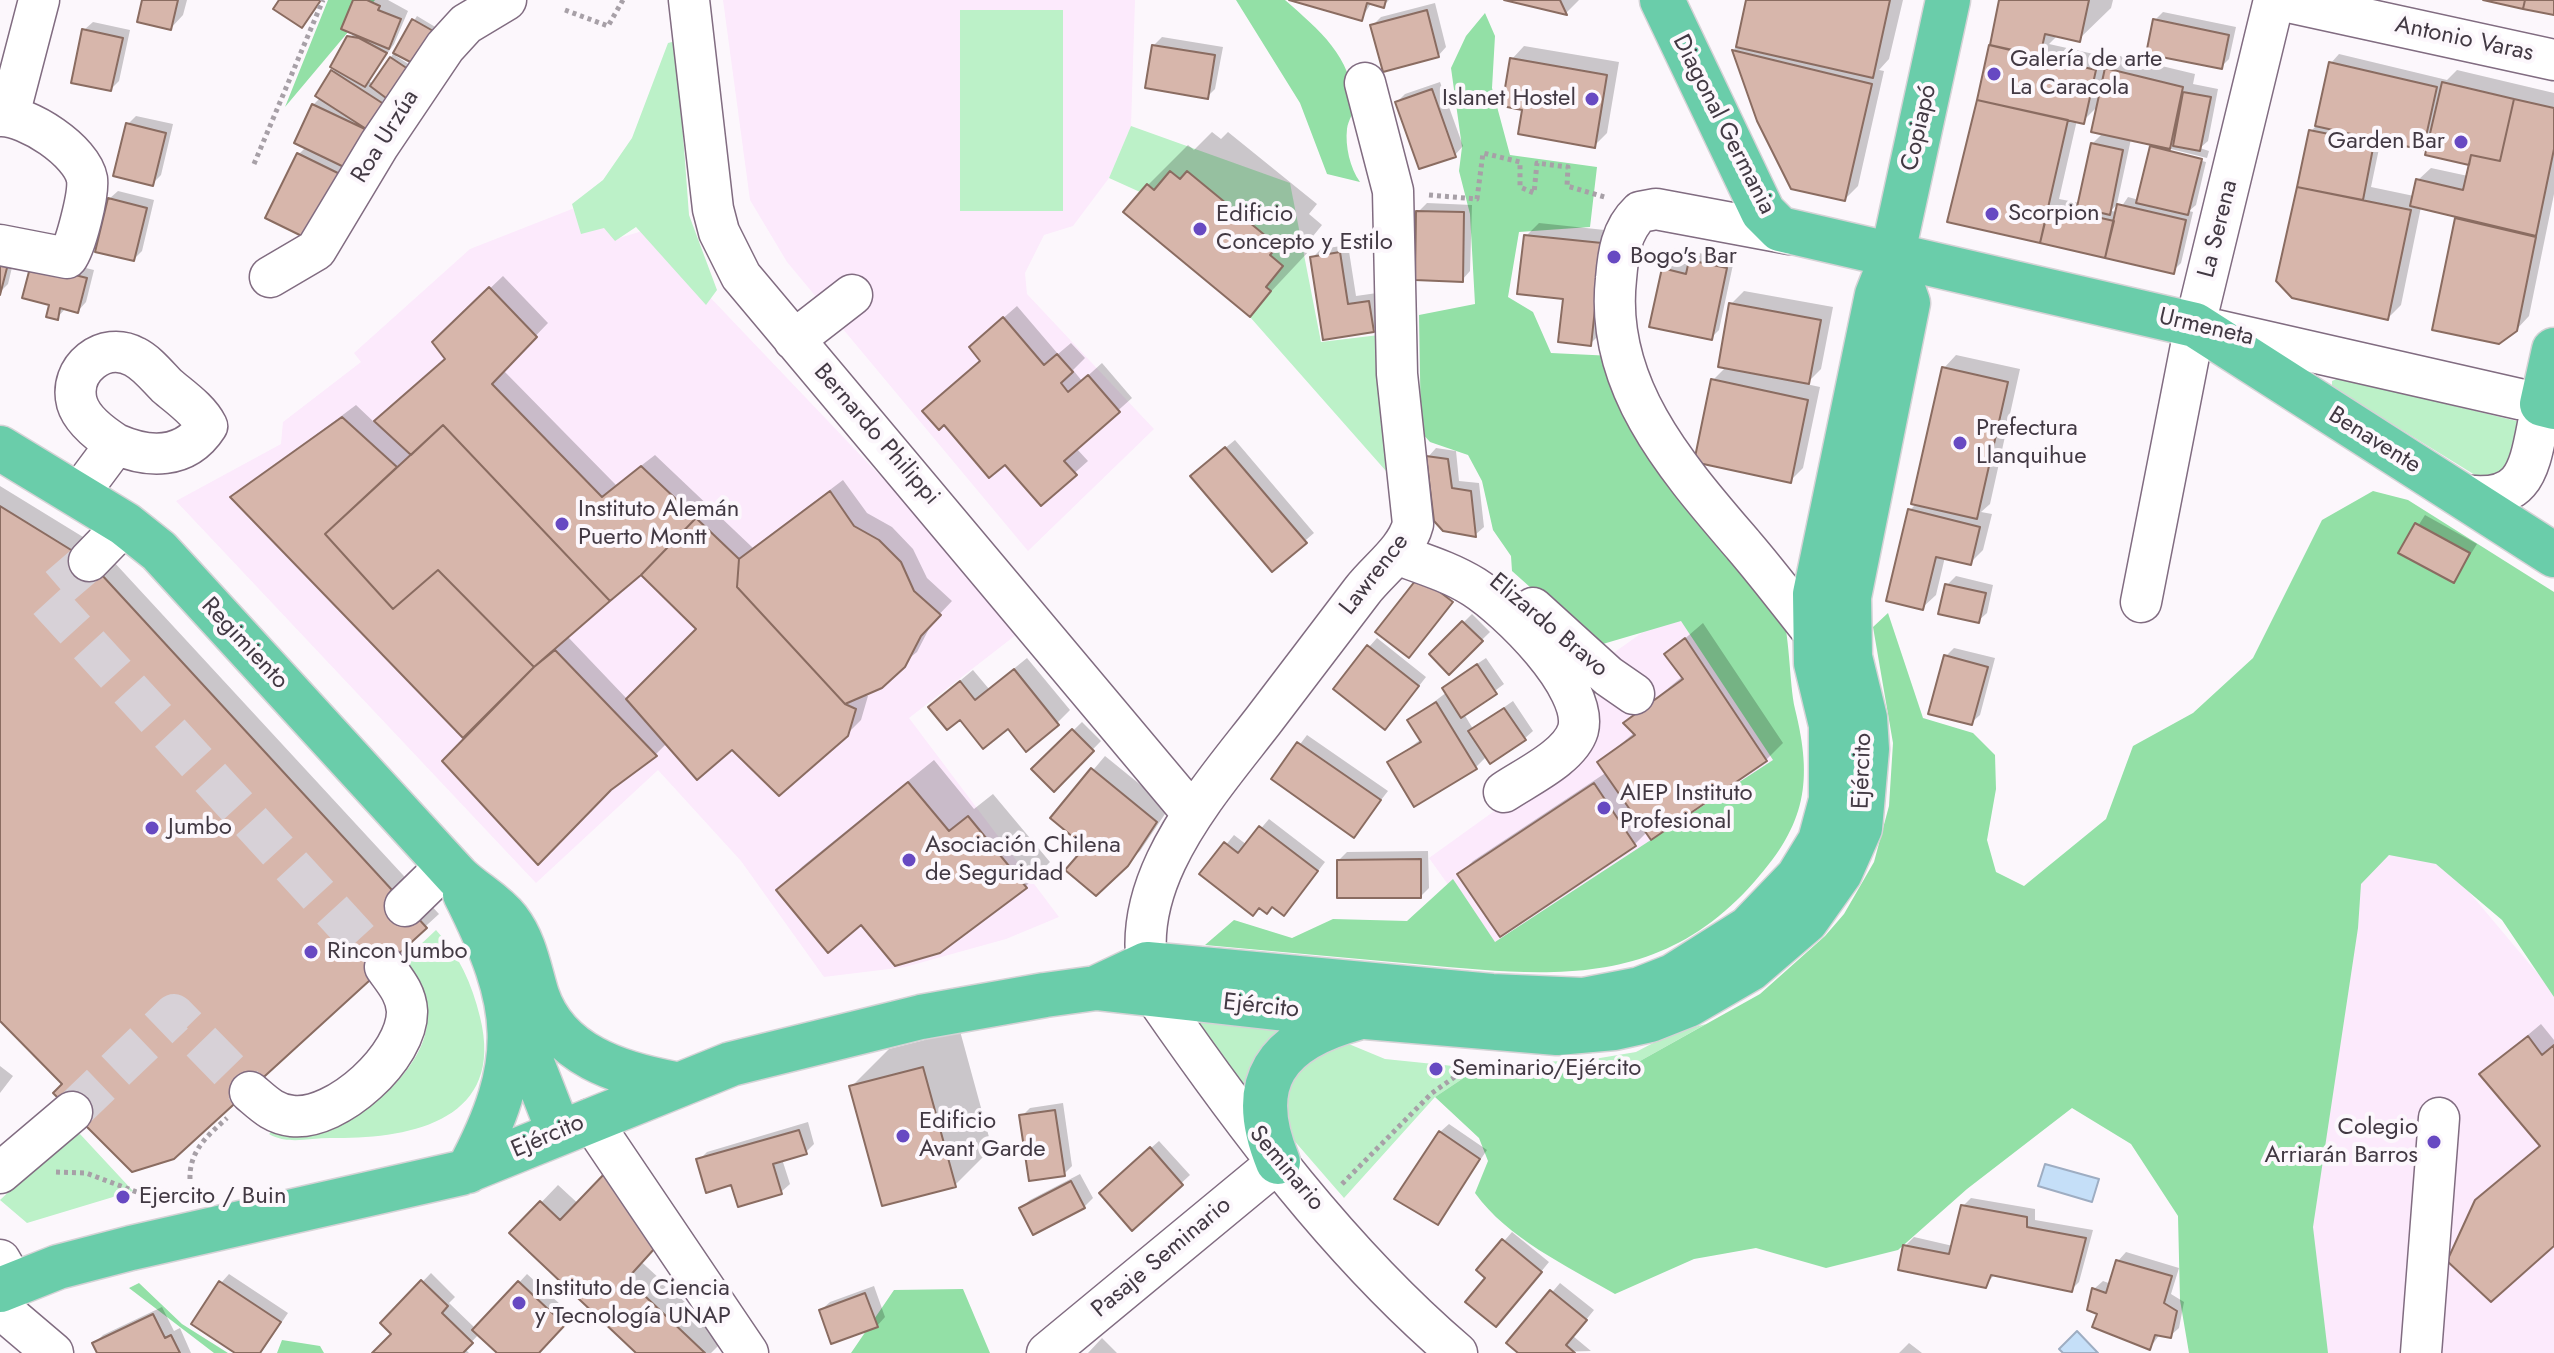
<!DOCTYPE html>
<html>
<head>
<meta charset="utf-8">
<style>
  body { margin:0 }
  canvas { display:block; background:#fcf7fc }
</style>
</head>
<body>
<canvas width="2554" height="1353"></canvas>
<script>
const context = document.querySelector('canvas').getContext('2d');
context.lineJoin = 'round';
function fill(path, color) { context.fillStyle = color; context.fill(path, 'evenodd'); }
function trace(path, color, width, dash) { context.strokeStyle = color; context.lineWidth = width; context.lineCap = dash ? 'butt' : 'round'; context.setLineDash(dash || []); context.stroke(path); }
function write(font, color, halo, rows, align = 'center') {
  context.font = font + ' Jost,sans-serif'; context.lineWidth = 8; context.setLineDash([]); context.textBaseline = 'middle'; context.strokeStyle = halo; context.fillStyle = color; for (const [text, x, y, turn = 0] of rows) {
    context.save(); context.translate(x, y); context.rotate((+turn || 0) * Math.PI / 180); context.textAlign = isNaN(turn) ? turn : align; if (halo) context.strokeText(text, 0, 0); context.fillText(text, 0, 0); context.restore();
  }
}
fill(new Path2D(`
  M723,0H1135L1131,126L1109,178L1073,226L1044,235L1025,273L1027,294L1154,429L1028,551L787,262L750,200Z
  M572,209L604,220L619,238L646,230L948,547L1021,631L909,718L1059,917L1006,939L905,967L824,977L741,861L658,770L536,883L176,501L281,444L283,422L361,362L354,353L470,249Z
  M1677,608L1781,759L1499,956L1429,858L1600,735L1595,666Z
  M2409,844L2438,855L2554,993V1353H2315L2303,1246L2354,870Z`), '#fceafc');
fill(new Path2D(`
  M960,10H1063V211H960Z
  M676,41L689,215L717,290L706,305L636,227L615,241L604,228L581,234L572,204L603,180L632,138L668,43Z
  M1131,126L1290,183L1321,342L1379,335L1395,463L1386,471L1250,317L1271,292L1266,287L1283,267L1270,255L1277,246L1187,171L1180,179L1170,171L1154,190L1147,184L1140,192L1109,178Z
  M2339,378L2525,423L2515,464L2486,480L2475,475L2332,387V381Z
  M436,930C459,955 472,984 480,1017C506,1122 409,1139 330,1138C309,1138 288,1145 269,1134L276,1128C295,1129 318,1135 336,1127C373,1112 435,1056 426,1012C423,996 409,977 402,962Z
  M1185,1015L1289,1021L1244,1093Z
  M1706,1024L1640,1061L1554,1072L1477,1069L1435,1097L1344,1198L1291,1137L1280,1093L1295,1067L1344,1042L1385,1059L1463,1067L1594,1059L1636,1052L1672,1033Z
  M80,1134L133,1191L27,1223L0,1200L65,1139Z`), '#bcf1c8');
fill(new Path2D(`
  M328,0H375L285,107Z
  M1236,0H1285C1319,30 1352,56 1354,105C1354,114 1348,120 1347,129C1345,146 1350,168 1360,182L1327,174L1300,103Z
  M1485,13L1495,36L1492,88L1510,155L1597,167L1590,227L1519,232L1508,297L1533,312L1551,353L1613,356C1651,413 1688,470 1726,527C1744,554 1765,580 1780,608C1790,628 1789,683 1795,709C1813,781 1806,824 1755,881C1659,991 1547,976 1415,964C1345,958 1275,951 1205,945L1234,920L1292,938L1333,919L1407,921L1453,879L1495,942L1773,760L1681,621L1596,646L1512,571L1511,556L1493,530L1482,481L1468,455L1430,442L1421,432L1419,315L1475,304L1470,214L1459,171L1462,147L1451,68L1466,36Z
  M2373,491L2408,500L2554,592V997L2502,920L2436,864L2389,855L2361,884L2358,928L2313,1227L2328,1353H2189L2180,1300L2178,1216L2131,1144L2072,1108L1967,1189L1898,1250L1826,1268L1756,1248L1694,1259L1615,1294C1567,1266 1507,1238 1475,1193L1488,1161L1479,1138L1435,1097L1477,1069L1554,1072L1640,1061L1760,994L1825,936L1844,914L1874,862L1889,806L1893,743L1873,627L1888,613L1923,718L1973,733L1995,755L1996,789L1987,840L1996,872L2024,886L2106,819L2133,746L2193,713L2253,658L2322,520Z
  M139,1283L182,1324L228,1353H214L129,1288Z
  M963,1289L990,1353H851L894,1290Z
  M282,1340L320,1346L324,1353H277Z`), '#93e0a6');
const water = new Path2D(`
  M2045,1164L2099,1179L2092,1202L2038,1186Z
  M2077,1331L2098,1353H2063L2059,1349Z`);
fill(water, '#c5dff8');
trace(water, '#9eadc2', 2);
fill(new Path2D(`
  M144,0H187L183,15L171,28Z
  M355,0H388L408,11L394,44L368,81L374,84L417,16L437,28L419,59L397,53L396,56L413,67L322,231L299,154L306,147L313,105L321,97L354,32Z
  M1296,0H1389L1383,6L1372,2L1361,19Z
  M1513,0H1579L1566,13Z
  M1748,0H1903L1889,59L1879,70L1884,71L1858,186L1845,199L1734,51Z
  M2001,0H2113L2111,8L2079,39L2058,35L2049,44L2107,57L2104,72L2120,56L2195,74L2193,84L2218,89L2208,141L2200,148L2209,151L2207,158L2155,145V149L2206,162L2196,205L2189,211L2193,212L2181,263L2173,271L1950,221ZM2099,105L2104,132L2092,144L2080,203L2059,199L2077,120L2083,121ZM2131,139L2155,144L2139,200L2128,197L2118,212L2111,211L2117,204Z
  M1435,3L1446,47L1438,56L1373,25L1381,17Z
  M2163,12L2236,27L2229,59L2221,67L2155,20Z
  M93,22L130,30L119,81L111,89L84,30Z
  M1162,37L1223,47L1215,89L1207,97L1153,46Z
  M1524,46L1619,62L1607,133L1594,146L1524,108L1512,59Z
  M2339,54L2447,80L2457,70L2554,93V194L2529,316L2516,330L2434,328L2457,215L2421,207L2401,305L2388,318L2278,281L2311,131L2317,125L2331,63ZM2381,139L2422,148L2431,139L2471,163L2468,176L2431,168L2418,180L2414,196L2371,187Z
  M1440,82L1463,146L1455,155L1397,102L1405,94Z
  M136,116L173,124L161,175L152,184L128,124Z
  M1212,132L1221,139L1228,132L1317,204L1309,214L1322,225L1305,246L1310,250L1250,314L1148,185L1188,145L1194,150Z
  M118,191L154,200L142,251L134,259L109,199Z
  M1427,203L1472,205L1470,271L1462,280L1418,212Z
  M1539,223L1614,231L1603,331L1590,344L1526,236Z
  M1348,245L1356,296L1377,293L1381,321L1373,330L1325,337L1312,258L1321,249Z
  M0,248L16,251L8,284L0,292Z
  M1699,253L1734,260L1719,330L1711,338L1664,269L1672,261L1690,265Z
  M41,257L94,270L86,302L78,311L65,309L57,318Z
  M503,276L548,323L503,370L616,485L655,455L753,548L843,480L867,513L892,527L913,549L927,578L952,601L933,621L917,652L864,694L868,696L861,720L847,734L732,747L667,743L655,755L466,738L233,497L356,405L375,423L447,358L434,342ZM642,573L699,629L628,700L568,637Z
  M1744,291L1833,307L1821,369L1806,384L1820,387L1803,468L1790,481L1713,380L1726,367L1731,304Z
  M1017,306L1058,354L1071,343L1085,358L1073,370L1082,381L1102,363L1132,398L1076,448L1088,461L1041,503L982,360L984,335Z
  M1956,355L2020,369L1990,504L1981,512L1992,514L1983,550L1970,563L1945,557L1936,595L1923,607L1910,510L1917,503L1944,368Z
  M1235,440L1314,533L1272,569L1201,468Z
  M1436,448L1456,451L1459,481L1479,483L1484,527L1475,535L1428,457Z
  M0,486L101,548L439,914L173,1157L65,1084L0,1018Z
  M2425,515L2477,544L2454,581L2401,553Z
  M1956,576L1993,585L1987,613L1978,621L1947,585Z
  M1472,614L1490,632L1449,672L1432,654Z
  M1703,623L1783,743L1766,760L1651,838L1647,832L1635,844L1460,874L1473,861L1607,772L1600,762L1635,732L1626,723L1683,676L1667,654Z
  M1377,638L1426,677L1393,719L1369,647Z
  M1954,648L1995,658L1980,715L1971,723L1946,656Z
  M1027,658L1070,710L1057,723L1008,727L943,695L973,670L989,689Z
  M1486,658L1504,684L1464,714L1473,729L1513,701L1533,731L1524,739L1487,756L1476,767L1390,763L1421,739L1409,721L1447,692L1444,688L1453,680Z
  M1082,722L1101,741L1054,789L1034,769Z
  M1307,735L1388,791L1354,835L1274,779Z
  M1105,756L1169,808L1140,851L1096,893L1088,847L1053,818Z
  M934,760L974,809L993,794L1050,862L1026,886L939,951L779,890L803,866Z
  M1269,819L1325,862L1292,905H1273L1202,874L1234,835L1247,845Z
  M1428,851L1429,888L1421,896L1339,860L1347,852Z
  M2541,1024L2554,1040V1244L2542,1145L2481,1074Z
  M960,1031L992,1148L955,1185L851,1087L889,1049Z
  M0,1066L13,1076L0,1093Z
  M1063,1103L1072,1166L1064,1174L1022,1116L1030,1108Z
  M808,1122L814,1144L806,1152L782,1159L790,1184L781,1192L733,1183L699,1160L707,1152Z
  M1449,1124L1487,1150L1437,1223L1440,1132Z
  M1159,1141L1190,1175L1133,1228L1109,1185Z
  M1080,1174L1093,1198L1084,1207L1034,1233L1021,1208L1030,1200Z
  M558,1185L725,1339L711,1353H639L512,1233Z
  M1971,1198L2035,1209V1220L2093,1230L2079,1282L2071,1290L1995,1274L1985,1286L1905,1246L1914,1237L1953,1246L1963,1206Z
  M1512,1232L1549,1262L1504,1317L1488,1277L1479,1270Z
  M2126,1252L2179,1268L2171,1294L2184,1302L2179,1328L2170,1336L2160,1334L2150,1348L2100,1313L2094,1289L2103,1281L2111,1284L2118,1261Z
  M431,1273L455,1297L449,1303L476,1329L527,1274L572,1315L537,1353H500L479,1334L465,1349L469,1353H375L393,1334L383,1323Z
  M229,1274L288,1313L261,1353H239L221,1283Z
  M1560,1283L1594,1310L1573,1336L1591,1351L1521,1353L1509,1343Z
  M874,1286L885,1317L877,1326L821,1310L830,1302Z
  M162,1307L174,1331L180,1328L191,1353H100L95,1343L103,1335Z
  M1102,1338L1117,1353H1088Z
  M1909,1343L1922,1353H1899Z`), '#0003');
const building = new Path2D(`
  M142,0H178L171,30L137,22Z
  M279,0H321L302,28L273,9Z
  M353,0H367L380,6L378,10L401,19L389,49L341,29Z
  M1289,0H1386L1384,8L1367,3L1362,21Z
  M1504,0H1560L1567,15Z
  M1746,0H1890L1873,78L1736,47Z
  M1999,0H2089L2080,42L2045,34L2040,56L1990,45Z
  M2483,0H2525L2523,9Z
  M2525,0H2554V15L2523,9Z
  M1427,10L1439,57L1383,72L1370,25Z
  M412,19L435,32L416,65L393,53Z
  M2153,19L2229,35L2222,69L2146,54Z
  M82,29L123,38L111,91L71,83Z
  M347,36L359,38L387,53L365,87L330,67Z
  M1152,45L1215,55L1208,99L1145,88Z
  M1989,45L2096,70L2084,124L1977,100Z
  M1732,50L1872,84L1845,201L1791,189L1757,121Z
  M390,57L411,71L390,101L370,86Z
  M1510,58L1607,75L1595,148L1518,134L1522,110L1502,106Z
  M2329,62L2437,87L2423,150L2315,126Z
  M2105,68L2183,87L2170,149L2091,132Z
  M331,70L390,108L374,134L315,96Z
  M2442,82L2514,99L2500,161L2471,155L2469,165L2425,155Z
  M1432,89L1456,157L1419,169L1395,102Z
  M2183,92L2211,97L2200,151L2173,146Z
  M2514,99L2554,108V149L2536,236L2410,206L2416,179L2463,190L2471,155L2500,161Z
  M1977,100L2068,120L2040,243L1947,222Z
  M312,104L365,129L346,168L294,143Z
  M126,123L166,133L153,186L113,176Z
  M2309,130L2374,143L2363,200L2297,187Z
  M2091,143L2123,150L2110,215L2077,207Z
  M2150,146L2202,159L2188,215L2136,203Z
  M297,153L346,177L314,242L265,218Z
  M1170,171L1180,179L1187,171L1278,246L1270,255L1283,266L1266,287L1271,291L1250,317L1123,212L1147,184L1154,190Z
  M2297,187L2411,210L2388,320L2292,298L2276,281Z
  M108,198L147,208L134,261L95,252Z
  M2117,204L2186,220L2174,274L2105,258Z
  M2049,206L2114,221L2105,258L2040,243Z
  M1416,211L1464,212L1463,282L1415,280Z
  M2455,218L2536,237L2517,331L2499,344L2432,330Z
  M1524,235L1602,243L1591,346L1558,342L1563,299L1517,294Z
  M1340,252L1348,304L1369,301L1374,332L1323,340L1310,257Z
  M0,257L9,260L0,295Z
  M1689,260L1727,268L1712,340L1649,327L1662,268L1686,274Z
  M31,264L87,278L78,313L60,308L58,320L46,317L49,305L22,298Z
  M489,287L537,337L492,384L602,497L641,466L696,518L641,575L610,601L443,425L411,455L374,421L445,359L432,342Z
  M1729,303L1821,320L1809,384L1718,367Z
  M1003,317L1044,365L1057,354L1073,372L1061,383L1068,392L1088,375L1120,412L1064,461L1077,475L1041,506L1005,465L989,478L944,425L939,430L922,411L980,361L969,347Z
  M1942,367L2008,382L1977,519L1911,504Z
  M1711,379L1808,400L1791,483L1694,462Z
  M342,417L397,467L325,534L393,609L438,570L534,667L463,738L230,497Z
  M443,425L610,601L534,667L438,570L393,609L325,534Z
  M1225,447L1307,543L1272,572L1190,476Z
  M1426,456L1448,459L1452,488L1471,491L1476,537L1443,531L1434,521Z
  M830,491L854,526L879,540L901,562L914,591L941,615L921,636L905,667L882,688L845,704L737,587L739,559Z
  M0,506L89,561L427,928L174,1159L132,1172L53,1093L62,1084L0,1021Z
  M1908,509L1980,527L1971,565L1936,557L1923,610L1886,601Z
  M696,518L739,559L737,587L845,704L856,709L848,736L779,796L732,750L697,780L626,699L696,629L641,575Z
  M2415,523L2470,553L2454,583L2398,553Z
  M1419,576L1453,602L1409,658L1375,632Z
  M1945,584L1986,593L1979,623L1938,614Z
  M1462,621L1483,641L1449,675L1429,654Z
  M1685,638L1767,761L1651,840L1597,762L1635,735L1623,723L1683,679L1664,654Z
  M1367,645L1419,686L1385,730L1333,689Z
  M555,650L657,756L611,790L538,865L442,761L534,667Z
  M1944,655L1988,667L1972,725L1928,714Z
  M1477,664L1497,694L1461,718L1442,688Z
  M1014,669L1059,725L1026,752L1008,729L983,749L960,720L947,730L928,707L960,681L975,700Z
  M1436,702L1477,769L1414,807L1387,762L1421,742L1407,720Z
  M1504,708L1526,740L1490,764L1468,731Z
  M1072,729L1094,751L1054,792L1031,769Z
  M1297,742L1381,800L1354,838L1271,779Z
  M1091,768L1157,822L1128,866L1096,896L1065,870L1085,847L1050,818Z
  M908,782L949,831L968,816L1027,888L940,953L895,966L861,925L828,953L776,890Z
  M1594,783L1636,846L1500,937L1457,874Z
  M1259,826L1318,871L1284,916L1272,907L1267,914L1259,908L1253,916L1199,874L1224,842L1238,853Z
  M1421,859V898H1337V860Z
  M2528,1036L2542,1055L2554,1045V1246L2491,1302L2447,1261L2475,1200L2540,1146L2479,1074Z
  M923,1067L956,1187L882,1206L849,1086Z
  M1055,1110L1065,1176L1029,1181L1019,1115Z
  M799,1130L807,1154L773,1164L782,1194L738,1207L731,1185L706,1193L696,1159Z
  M1439,1131L1480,1159L1438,1225L1394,1199Z
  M1150,1147L1183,1185L1132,1231L1099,1193Z
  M607,1171L655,1248L627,1279L705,1353H636L509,1233L540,1201L560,1220Z
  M1071,1181L1085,1208L1033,1235L1019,1208Z
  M1961,1205L2027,1217V1227L2086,1238L2072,1292L1991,1275L1986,1288L1898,1270L1903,1245L1949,1254Z
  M1502,1239L1542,1272L1496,1327L1465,1302L1485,1278L1476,1270Z
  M2116,1260L2172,1276L2164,1303L2177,1311L2171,1338L2155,1335L2150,1350L2092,1327L2097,1314L2087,1310L2092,1288L2106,1293Z
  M421,1280L448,1306L442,1313L473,1343L463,1353H372L391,1334L380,1323Z
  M219,1281L281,1322L260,1353H235L191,1324Z
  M518,1281L565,1325L539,1353H497L472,1330Z
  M1550,1290L1587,1320L1566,1345L1575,1353H1518L1506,1343Z
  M865,1293L878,1327L831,1344L819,1310Z
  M153,1314L165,1338L171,1335L180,1353H97L92,1343Z`);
fill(building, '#d7b6ab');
trace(building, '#8a6c61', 2);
trace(new Path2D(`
  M89,561L46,598L363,944
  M72,1112L174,1014L250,1092`), '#d7d1d7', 40, [40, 20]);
const minor = new Path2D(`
  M689,0L713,209L719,232L741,276L1192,813
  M2279,0L2554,60
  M1365,83L1393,191L1397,374L1413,524C1406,551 1379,569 1362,591C1329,634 1296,678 1263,721C1205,796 1116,893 1155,996C1243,1123 1340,1253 1457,1353
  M9,115L39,0
  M0,116C27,115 82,151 87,179C89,194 76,246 67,258L0,245
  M1790,234L1656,209L1640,212C1621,230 1618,254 1616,279C1604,387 1679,470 1744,546C1768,574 1790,603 1813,632
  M270,277L316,250L379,145L445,47L466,24L506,0
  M2207,328L2519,399
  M794,340L852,295
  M2457,494C2532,507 2529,463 2542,404
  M78,495L116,444C148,458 185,460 207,426C199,410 181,398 167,386C158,377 147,363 135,357C104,340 68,369 77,403C82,420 102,435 116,444
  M1396,554C1423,564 1450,572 1474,587C1507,608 1589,687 1578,730C1570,757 1526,777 1504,792
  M89,561L125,524
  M2141,602L2195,325L2274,0
  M1533,608L1608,676L1634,694
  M405,906L447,865
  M250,1092C263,1103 273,1114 292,1116C337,1121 408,1056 407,1011C406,993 395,981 385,967
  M590,1119L748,1353
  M0,1173L72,1112
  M0,1260L14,1284
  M0,1308L53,1353
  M1047,1353L1278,1162
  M2421,1353L2439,1118`);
const major = new Path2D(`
  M1662,0L1763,212L1780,229L2195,325L2554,555
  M2554,350L2542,404L2554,407
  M0,448L125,524L159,551L457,876C473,892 494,902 508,920C525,942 529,969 537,995C557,1055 620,1074 675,1084
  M465,894C521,1005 527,1061 468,1171
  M1096,988L1147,964L1492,996L1583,1000L1640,989L1673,976L1749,928L1798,877L1820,841L1831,800V725L1816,663L1815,594L1877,295L1892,257L1948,0
  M516,1022L559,1132
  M1278,1162C1245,1082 1276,1040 1357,1018
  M0,1290L58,1267L131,1248L461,1173L731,1064L921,1017L1045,995L1096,988L1330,1014L1557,1033L1614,1028L1650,1020L1688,1005L1750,969L1806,921L1840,873L1860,828L1867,749L1865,718L1850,657L1849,597L1908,303L1892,257`);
trace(minor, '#816c81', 43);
trace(major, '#d5d3d6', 47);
trace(new Path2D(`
  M565,10L608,26L623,0
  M254,164L323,0
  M1429,195L1477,199L1483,153L1520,162V187L1534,193L1537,163L1568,167L1567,186L1608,198
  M56,1172L86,1173L142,1194
  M190,1179C189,1151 208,1135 227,1118
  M1342,1184L1432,1093L1473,1064`), '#a7a0a7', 5, [4, 4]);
trace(minor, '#fff', 40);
trace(major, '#6acdaa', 44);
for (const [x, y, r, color] of [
  [1994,74,8,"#6749c2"],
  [1592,99,8,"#6749c2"],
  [2461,142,8,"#6749c2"],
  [1992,214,8,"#6749c2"],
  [1200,229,8,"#6749c2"],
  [1614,257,8,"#6749c2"],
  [1960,443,8,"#6749c2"],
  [562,524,8,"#6749c2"],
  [1604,808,8,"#6749c2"],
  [152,828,8,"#6749c2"],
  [909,860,8,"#6749c2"],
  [311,952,8,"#6749c2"],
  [1436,1069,8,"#6749c2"],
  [903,1136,8,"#6749c2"],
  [2434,1142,8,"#6749c2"],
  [123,1197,8,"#6749c2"],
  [519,1303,8,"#6749c2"]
]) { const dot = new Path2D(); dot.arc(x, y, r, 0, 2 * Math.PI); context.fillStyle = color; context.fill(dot); trace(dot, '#fcf7fc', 3); }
write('24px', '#423943', '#fcf7fc', [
  ["Antonio Varas",2464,40,12],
  ["Diagonal Germania",1723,125,63],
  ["Copiapó",1920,128,-77],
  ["Roa Urzúa",386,137,-58],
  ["La Serena",2219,229,-76],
  ["Urmeneta",2206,328,13],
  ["Bernardo Philippi",876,435,49],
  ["Benavente",2374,441,32],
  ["Lawrence",1375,575,-52],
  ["Elizardo Bravo",1548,626,40],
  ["Regimiento",244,644,47],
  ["Ejército",1863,771,-88],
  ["Ejército",1261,1007,6],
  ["Ejército",548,1137,-23],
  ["Seminario",1286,1169,50],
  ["Pasaje Seminario",1162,1258,-40]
]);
write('24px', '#423943', '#fcf7fc', [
  ["Galería de arte",2010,60],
  ["La Caracola",2010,88],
  ["Islanet Hostel",1576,99,"right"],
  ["Garden Bar",2445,142,"right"],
  ["Scorpion",2008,214],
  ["Edificio",1216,215],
  ["Concepto y Estilo",1216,243],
  ["Bogo's Bar",1630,257],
  ["Prefectura",1976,429],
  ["Llanquihue",1976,457],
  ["Instituto Alemán",578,510],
  ["Puerto Montt",578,538],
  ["AIEP Instituto",1620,794],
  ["Profesional",1620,822],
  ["Jumbo",168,828],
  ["Asociación Chilena",925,846],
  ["de Seguridad",925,874],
  ["Rincon Jumbo",327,952],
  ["Seminario/Ejército",1452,1069],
  ["Edificio",919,1122],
  ["Avant Garde",919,1150],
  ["Colegio",2418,1128,"right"],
  ["Arriarán Barros",2418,1156,"right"],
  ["Ejercito / Buin",139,1197],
  ["Instituto de Ciencia",535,1289],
  ["y Tecnología UNAP",535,1317]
], 'left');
</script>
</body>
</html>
